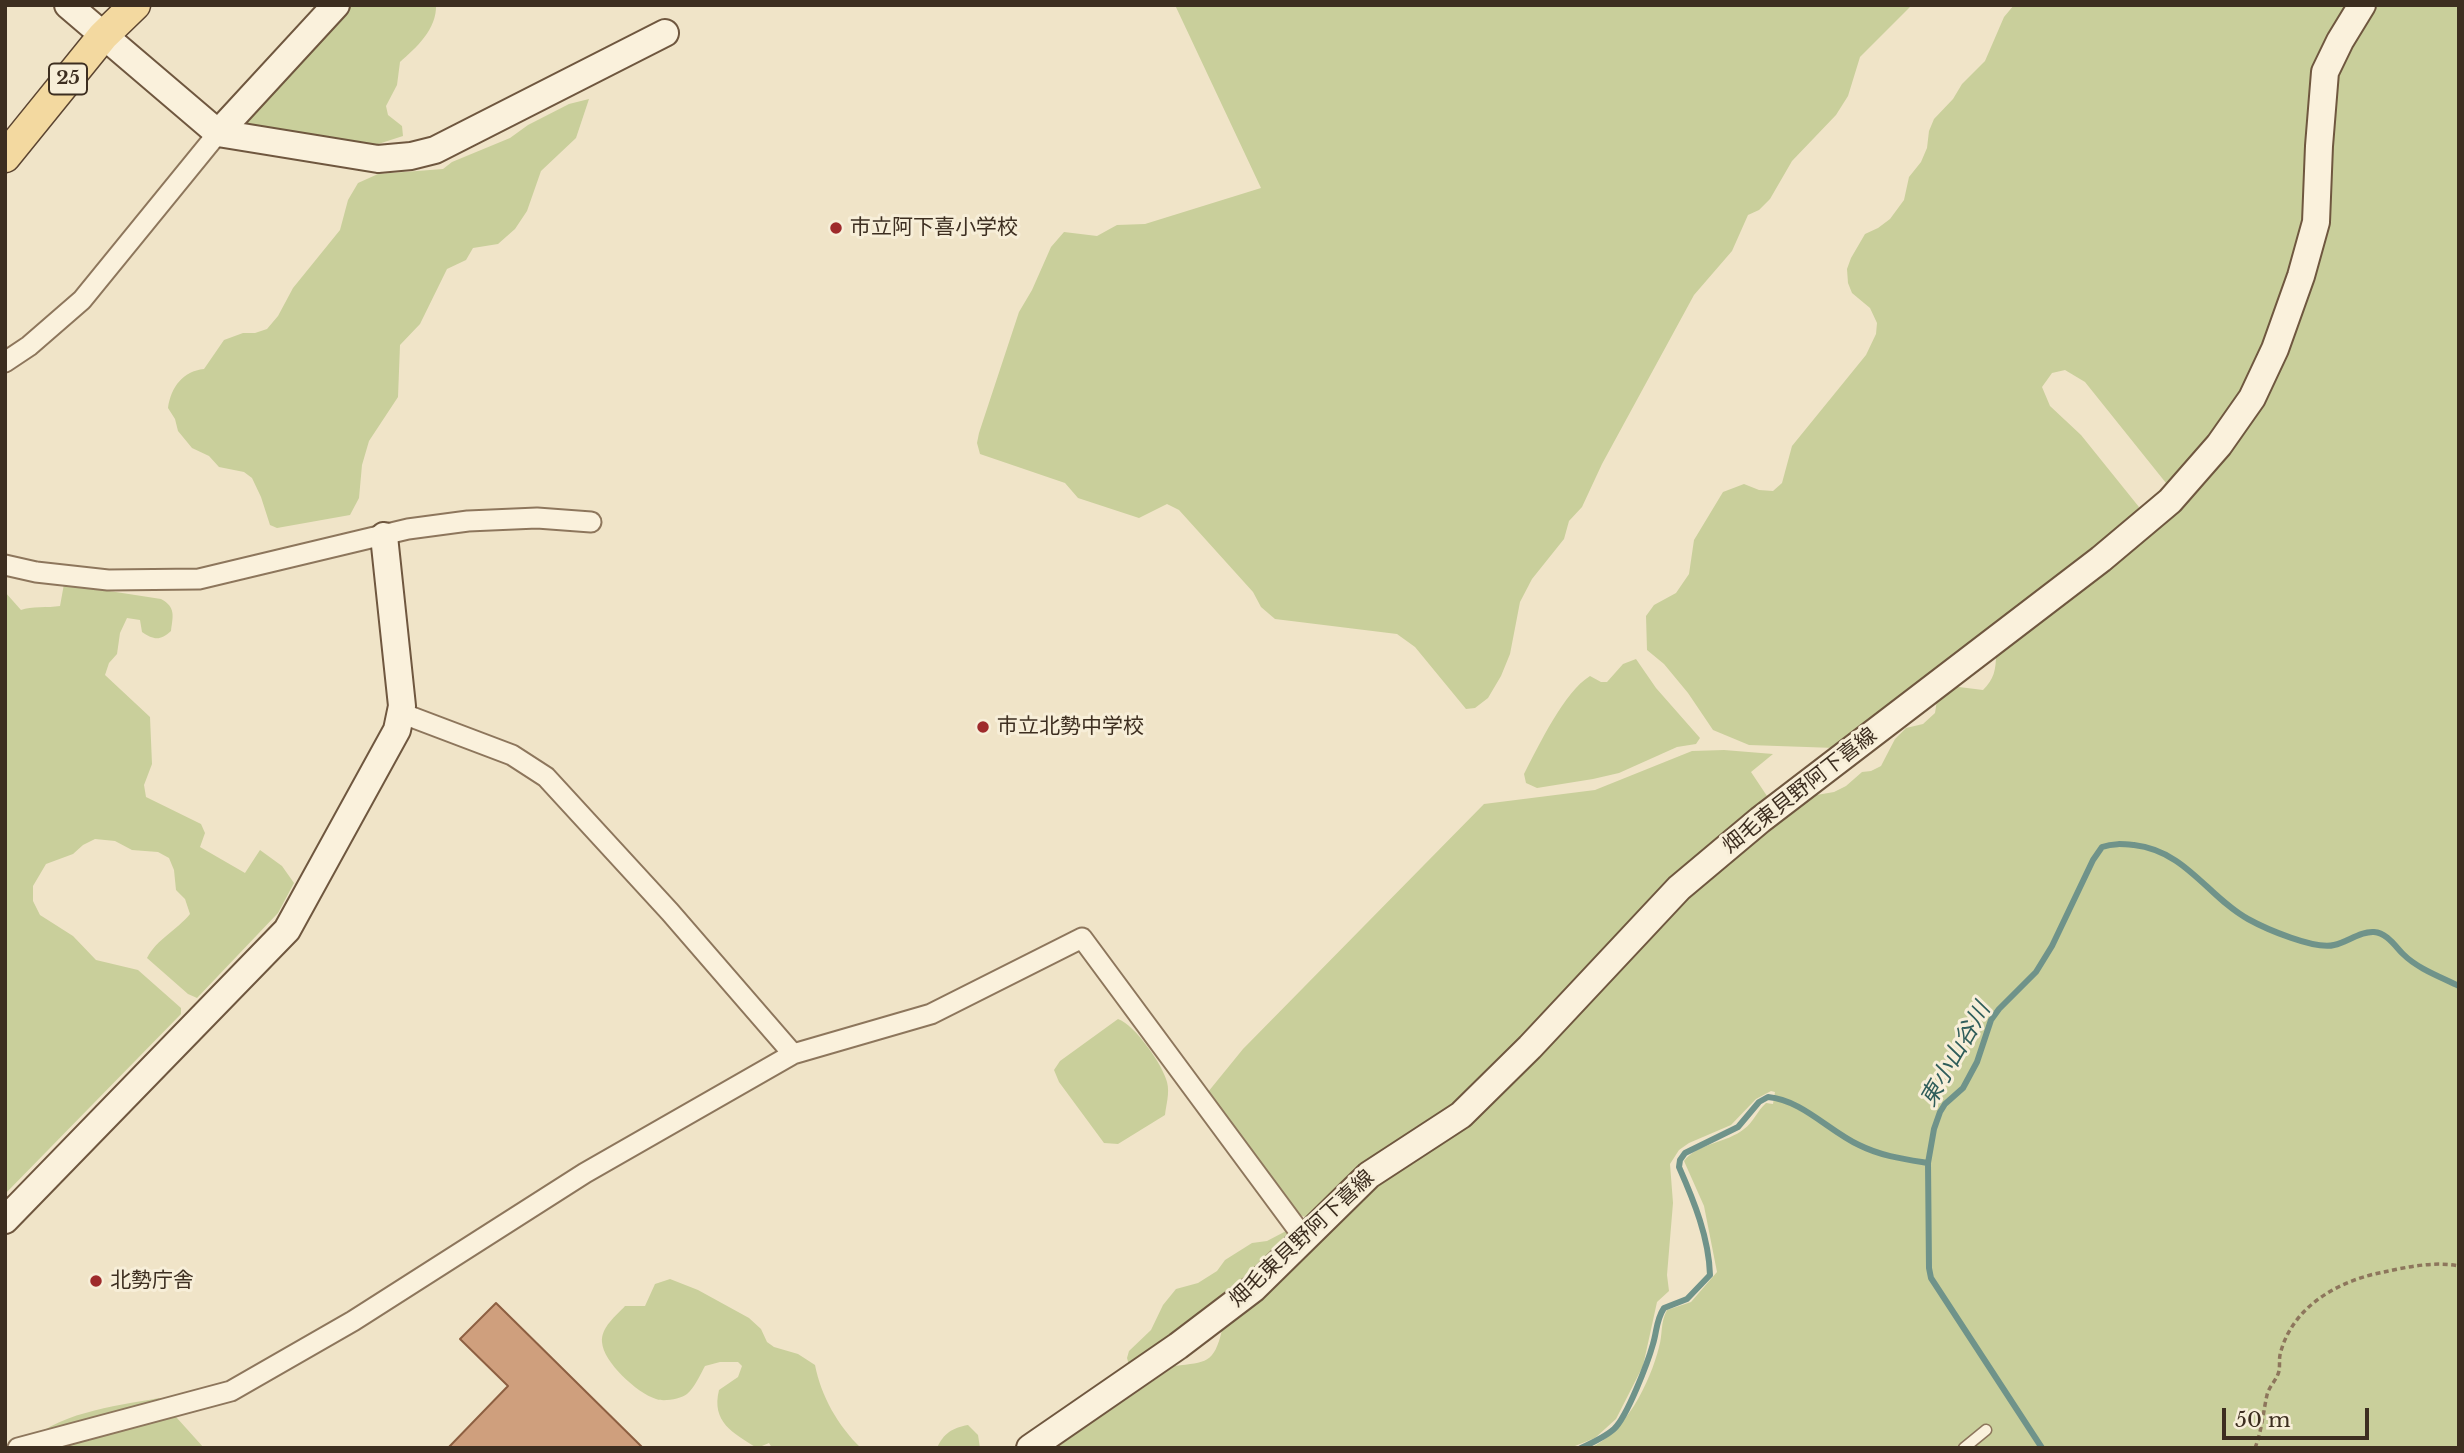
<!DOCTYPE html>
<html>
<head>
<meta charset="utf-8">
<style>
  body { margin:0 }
  #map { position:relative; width:2464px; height:1453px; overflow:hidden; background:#f0e4c8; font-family:"Libre Baskerville",serif }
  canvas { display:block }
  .frame { position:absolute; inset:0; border:7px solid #3d2e20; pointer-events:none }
  .scale { position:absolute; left:2222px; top:1408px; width:147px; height:32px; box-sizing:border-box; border:4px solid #3d2e20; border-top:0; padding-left:9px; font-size:21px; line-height:24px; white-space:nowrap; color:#3d2e20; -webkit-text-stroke:5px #f7eed8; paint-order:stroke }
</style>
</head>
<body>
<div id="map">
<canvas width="2464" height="1453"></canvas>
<div class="frame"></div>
<div class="scale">50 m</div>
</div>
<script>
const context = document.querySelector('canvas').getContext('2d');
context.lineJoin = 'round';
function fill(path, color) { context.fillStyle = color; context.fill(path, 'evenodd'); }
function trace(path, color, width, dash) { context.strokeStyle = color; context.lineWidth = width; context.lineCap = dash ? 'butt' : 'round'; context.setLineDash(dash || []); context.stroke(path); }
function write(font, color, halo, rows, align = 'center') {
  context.font = font + ' "Libre Baskerville","Noto Sans JP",serif'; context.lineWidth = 6; context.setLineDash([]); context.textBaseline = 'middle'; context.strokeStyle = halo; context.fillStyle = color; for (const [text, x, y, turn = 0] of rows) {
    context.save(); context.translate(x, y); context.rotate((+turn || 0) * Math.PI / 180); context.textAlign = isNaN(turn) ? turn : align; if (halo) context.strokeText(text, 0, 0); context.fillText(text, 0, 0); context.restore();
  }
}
fill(new Path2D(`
  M349,5H436C437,29 416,48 400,62L397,85L386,106L388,115L402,126L403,136L372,146L243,130L241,122Z
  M1175,5H1912L1860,57L1848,96L1836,115L1792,161L1770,199L1759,210L1748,215L1732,251L1694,295L1602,464L1582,507L1569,521L1564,539L1532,579L1520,602L1510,654L1501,676L1488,698L1475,708L1466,709L1415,647L1397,634L1275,619L1261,607L1253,592L1179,510L1167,504L1139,518L1078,498L1065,483L980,454L977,443L979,433L1019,312L1032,290L1051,247L1064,232L1097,236L1117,225L1145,224L1261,188Z
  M2014,5H2353L2295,261L2250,382L2207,443L2170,488L2085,382L2065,370L2052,373L2042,387L2050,406L2081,435L2139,507L2133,518L1835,748L1749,745L1713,730L1688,693L1664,664L1647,650L1646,616L1654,605L1676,593L1689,574L1694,540L1723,492L1744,484L1759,490L1773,491L1782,483L1792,446L1866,355L1876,334L1877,323L1870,308L1852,293L1848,283L1847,269L1851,258L1865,234L1878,228L1890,219L1904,200L1909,177L1921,162L1927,148L1929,131L1934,119L1953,99L1962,84L1985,61L2004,17Z
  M2378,5H2459V1448H1590C1625,1433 1650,1383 1659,1347C1663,1334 1660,1323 1667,1310L1691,1302L1717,1272L1704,1206L1684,1161C1698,1143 1727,1143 1744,1129C1753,1123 1757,1111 1766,1103L1773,1104L1775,1092L1771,1091L1756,1099L1731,1125L1689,1143L1679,1150L1670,1164L1673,1203L1667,1275L1669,1291L1657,1302L1643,1366L1616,1419L1595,1438L1570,1448H1056L1175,1366C1206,1362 1214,1364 1222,1330L1300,1259L1339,1219L1377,1187L1430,1151L1479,1112L1683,901L1805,797L1834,792L1846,786L1862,772L1871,771L1881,766L1895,739L1906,728L1923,724L1935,713L1937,700L1948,690L1959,687L1983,690C1994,679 1996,670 1996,654L2179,510L2225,459L2257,412L2284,363L2300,322L2317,260L2336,91L2342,63Z
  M589,99L576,138L541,171L527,211L515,229L498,244L473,248L466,260L447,269L420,324L400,345L398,397L369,441L362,465L359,498L350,515L277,528L270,525L261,497L252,478L244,472L219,467L209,456L192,448L178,431L175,419L168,408C171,387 183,371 204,369L224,340L243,333H255L267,329L278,316L293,288L340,230L348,200L358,183L378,174L443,169L452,162L510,138L528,125L569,104Z
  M64,584L161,599C176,607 173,616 171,631C160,641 154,640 142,632L140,620L127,618L120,633L117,654L109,663L105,675L150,717L152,764L144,785L146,797L201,824L205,833L200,847L245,873L260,850L282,866L294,883L278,913L197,998L188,994L147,958C157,939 177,930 190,914L185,899L176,890L174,870L169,858L158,852L132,850L115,841L95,839L83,845L73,854L46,864L33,886V901L40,915L73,936L96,960L138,970L181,1008V1014L5,1194V592L21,610C31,606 48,608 60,606Z
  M1636,659L1656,688L1700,738L1696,744L1677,747L1619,773L1593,779L1537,788L1526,783L1524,774C1539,745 1564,692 1590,676L1601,682H1607L1623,664Z
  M1724,750L1773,754L1751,772L1769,799L1727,830L1670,882L1534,1028L1453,1108L1310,1219L1295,1213L1210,1103L1208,1092L1243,1049L1484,804L1595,790L1692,751Z
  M1118,1019C1135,1025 1163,1065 1167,1082C1170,1093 1166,1105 1165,1115L1118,1144L1104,1143L1059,1082L1054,1070L1060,1061Z
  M1288,1230L1290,1235L1277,1251L1138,1362L1129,1365L1127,1358L1129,1351L1151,1330L1163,1305L1176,1289L1198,1283L1217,1271L1225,1260L1252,1243L1267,1241Z
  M670,1279L698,1290L749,1318L761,1329L767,1342L774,1347L798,1354L815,1365C821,1396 838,1426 861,1448H772L769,1443L757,1448C733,1433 711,1422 719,1390L738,1377L742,1366L738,1362H720L705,1366C700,1375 695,1387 687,1394C681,1399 663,1402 656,1399C637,1393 603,1362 602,1342C601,1327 616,1316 625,1306H645L655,1284Z
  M159,1398L204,1448H21C57,1412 111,1407 159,1398Z
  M968,1425L978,1435L980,1448H937C944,1433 952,1428 968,1425Z`), '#c9cf9b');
trace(new Path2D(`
  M1928,1163L1929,1268L1931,1278L2042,1448
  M1581,1448C1592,1443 1605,1437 1614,1429C1627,1417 1648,1362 1653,1344C1657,1331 1656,1320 1664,1308L1687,1299L1710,1275C1709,1238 1694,1201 1679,1167L1680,1160L1685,1153L1738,1127L1759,1102L1768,1097C1802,1100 1829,1131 1859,1145C1881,1156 1903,1159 1928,1163L1934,1129L1940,1112L1945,1104L1963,1088L1977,1062L1991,1020L1999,1009L2036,972L2052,946L2093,860L2102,847C2113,843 2123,844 2134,845C2186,851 2208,897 2248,919C2266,929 2315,950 2334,945C2348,942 2360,931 2374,932C2387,933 2395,946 2403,954C2418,969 2441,977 2459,986`), '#6f938a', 6);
const building = new Path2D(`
  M496,1303L643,1448H448L508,1386L460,1339Z`);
fill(building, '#cf9f7d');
trace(building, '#8d5f41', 2);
const lane = new Path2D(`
  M1964,1448L1986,1430`);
const street = new Path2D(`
  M5,362L29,346L82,300L218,133
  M5,565L36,572L108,580L199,579L408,529L468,521L537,518L591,522
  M401,713L512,755L546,777L670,912L793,1054
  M18,1448L231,1391L353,1321L585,1173L793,1054L931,1014L1082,938L1304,1238`);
const secondary = new Path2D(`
  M68,5L218,133L378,159L411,156L435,150L665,33
  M218,133L336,5
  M5,1220L287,930L397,730L402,706L384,536
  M1030,1448L1178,1346L1253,1289L1369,1175L1461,1115L1530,1047L1679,888L1760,820L2101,559L2170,501L2219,445L2252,398L2275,349L2301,276L2316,222L2319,146L2325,72L2340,41L2362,5`);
const primary = new Path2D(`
  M5,157L103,36L135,5`);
trace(lane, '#8d765c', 13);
trace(street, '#8d765c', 23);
trace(secondary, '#6f573f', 30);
trace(primary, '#5b4430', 33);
trace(new Path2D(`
  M2255,1448C2262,1430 2263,1413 2267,1395C2269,1386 2277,1380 2279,1371C2280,1366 2279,1360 2280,1355C2291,1307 2339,1280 2384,1272C2407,1267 2435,1261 2459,1266`), '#8d765c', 3.5, [5, 3.5]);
trace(lane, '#faf1dc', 10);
trace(street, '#faf1dc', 19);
trace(secondary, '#faf1dc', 26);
trace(primary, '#f3d9a0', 30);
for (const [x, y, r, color] of [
  [836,228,7,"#9e2a2b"],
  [983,727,7,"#9e2a2b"],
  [96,1281,7,"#9e2a2b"]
]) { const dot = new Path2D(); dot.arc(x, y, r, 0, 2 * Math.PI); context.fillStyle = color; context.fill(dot); trace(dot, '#f7eed8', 2.5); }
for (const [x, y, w] of [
  [68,79,38]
]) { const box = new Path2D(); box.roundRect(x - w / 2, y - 15.5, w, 31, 5); context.fillStyle = '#f7eed8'; context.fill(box); trace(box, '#3d2e20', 2); }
write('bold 19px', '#3d2e20', null, [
  ["25",68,79]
]);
write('21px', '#3d2e20', '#f7eed8', [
  ["市立阿下喜小学校",850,228],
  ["市立北勢中学校",997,727],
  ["北勢庁舎",110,1281]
], 'left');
write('21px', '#3d2e20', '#f7eed8', [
  ["畑毛東貝野阿下喜線",1800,791,-38],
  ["畑毛東貝野阿下喜線",1302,1239,-43]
]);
write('italic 23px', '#2f5d5a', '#f7eed8', [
  ["東小山谷川",1956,1055,-60]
]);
</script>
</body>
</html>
